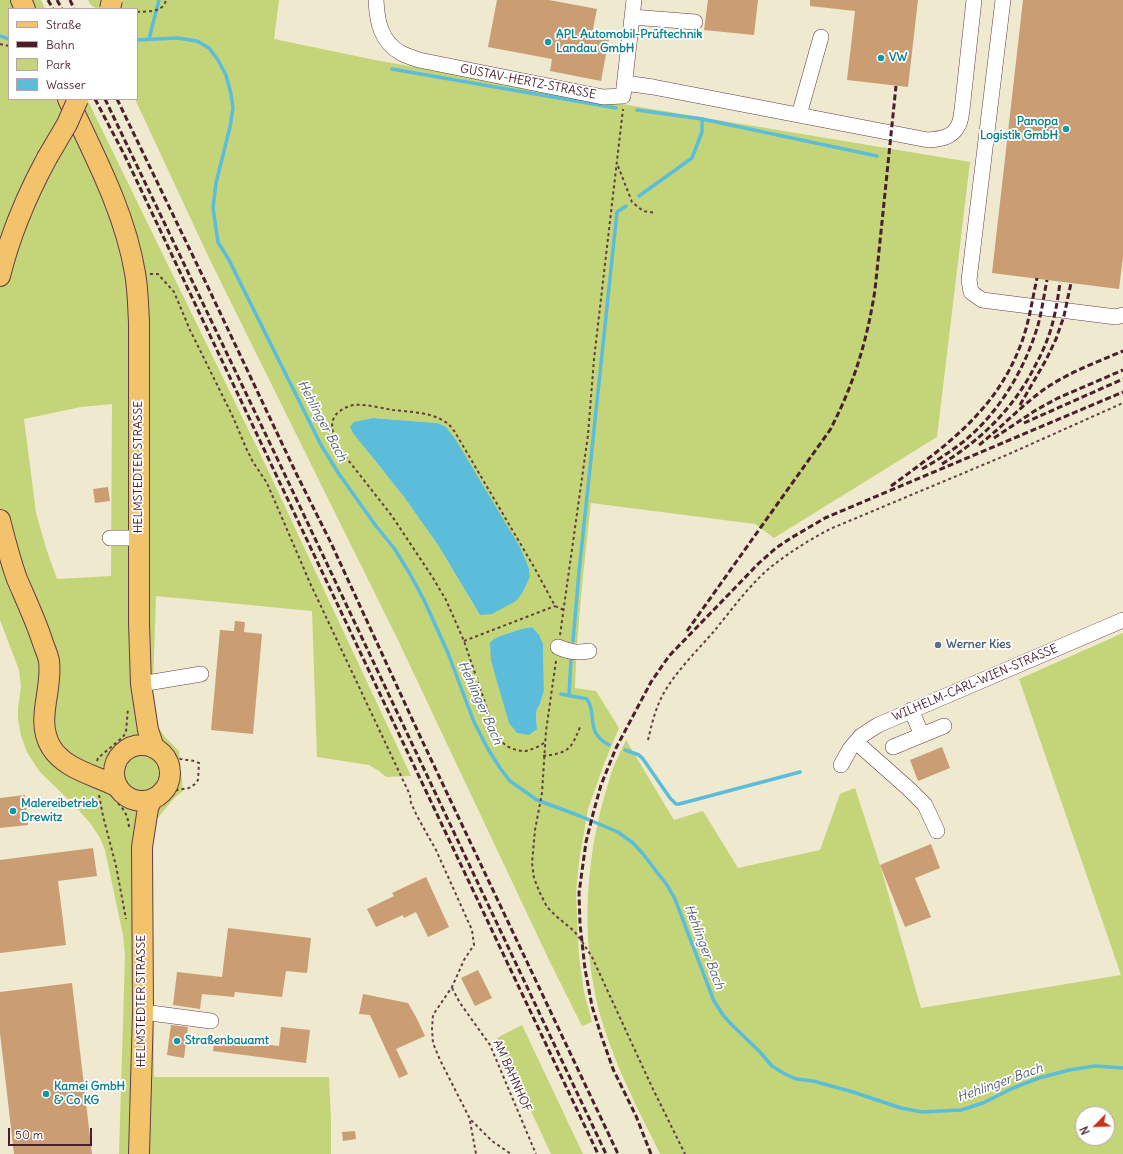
<!DOCTYPE html>
<html>
<head>
<meta charset="utf-8">
<style>
  body { margin:0 }
  #map { position:relative; width:1123px; height:1154px; overflow:hidden; background:#efe9cf; font-family:Delius,sans-serif }
  canvas { display:block }
  .legend { position:absolute; left:8px; top:8px; width:130px; height:92px; box-sizing:border-box; background:#fff; border:1px solid #b7a5aa; margin:0; padding:5px 7px; list-style:none; font-size:12px; color:#4a1f2b }
  .legend li { display:flex; align-items:center; gap:8px; height:20px }
  .legend b { width:20px; border:1px solid #b7a5aa }
  .north { position:absolute; left:1075px; top:1106px; width:40px; height:40px; box-sizing:border-box; background:#fff; border:1px solid #b7a5aa; border-radius:50%; rotate:246deg; font-size:11px; font-weight:700; line-height:16px; text-align:center; color:#4a1f2b }
  .north::after { content:''; display:block; margin:auto; width:14px; height:18px; background:#c8321e; clip-path:polygon(50% 0,100% 100%,50% 72%,0 100%) }
  .scale { position:absolute; left:8px; top:1128px; width:84px; height:18px; box-sizing:border-box; border:2px solid #4a1f2b; border-top:0; padding-left:5px; font-size:12px; line-height:14px; white-space:nowrap; color:#4a1f2b; -webkit-text-stroke:3px #fff; paint-order:stroke }
</style>
</head>
<body>
<div id="map">
<canvas width="1123" height="1154"></canvas>
<ul class="legend">
<li><b style="height:5px;background:#f2c36a"></b>Straße</li>
<li><b style="height:5px;background:#4a1f2b"></b>Bahn</li>
<li><b style="height:11px;background:#c3d578"></b>Park</li>
<li><b style="height:11px;background:#5bbdd9"></b>Wasser</li>
</ul>
<div class="north">N</div>
<div class="scale">50 m</div>
</div>
<script>
const context = document.querySelector('canvas').getContext('2d');
context.lineJoin = 'round';
function fill(path, color) { context.fillStyle = color; context.fill(path, 'evenodd'); }
function trace(path, color, width, dash) { context.strokeStyle = color; context.lineWidth = width; context.lineCap = dash ? 'butt' : 'round'; context.setLineDash(dash || []); context.stroke(path); }
function write(font, color, halo, rows, align = 'center') {
  context.font = font + ' Delius,sans-serif'; context.lineWidth = 3.5; context.setLineDash([]); context.textBaseline = 'middle'; context.strokeStyle = halo; context.fillStyle = color; for (const [text, x, y, turn = 0] of rows) {
    context.save(); context.translate(x, y); context.rotate((+turn || 0) * Math.PI / 180); context.textAlign = isNaN(turn) ? turn : align; if (halo) context.strokeText(text, 0, 0); context.fillText(text, 0, 0); context.restore();
  }
}
fill(new Path2D(`
  M0,0H41L45,9H9V99H87L266,466L411,776L386,777L379,771L369,765L317,757L312,611L156,596L152,718L165,737L179,751L183,791L174,798L152,825L154,1077H329L331,1119V1154H119L125,955L123,935L105,850L100,838L91,824L75,806L39,771L27,752L21,736L18,719V708L21,687L19,670L0,620ZM112,404L111,576L57,579L46,548L36,513L24,419L81,407Z
  M88,0H279L274,39L375,60L634,106L970,162L937,437L774,538L755,524L591,503C584,565 577,626 575,688L596,691L619,728L604,764L588,809L579,862L576,893L579,957L584,992L592,1022L582,1026L550,962L397,638L209,258L135,99H137V9H97L91,5ZM373,418L437,423L521,549L529,568L530,577L523,592L480,615L438,545L404,497L375,461L364,446L354,423ZM532,627L543,644L544,691L540,704L537,709L536,716L537,729L510,723L491,661L500,636L521,629Z
  M1123,633V1154H660C639,1111 616,1068 602,1021C597,1007 595,991 592,977C583,916 588,853 605,794C608,785 610,776 613,768C617,758 622,749 626,740L674,820L703,811L738,868L820,850L840,794L855,788L880,865L921,1008L1121,975L1019,679ZM1083,1114H1107V1138H1083Z
  M522,1025L583,1154H551L497,1038Z`), '#c3d578');
fill(new Path2D(`
  M373,418L437,423L446,427L456,440L521,549L529,568L530,577L523,592L516,601L492,614L480,615L438,545L404,497L353,433L350,427L354,422Z
  M532,627L539,635L543,644L544,691L540,704L537,709L536,716L537,729L529,735L517,733L509,723L491,661L490,643L494,639L500,636L521,629Z`), '#5bbdd9');
trace(new Path2D(`
  M0,36L9,39
  M149,39L159,0
  M137,40L178,38L197,41L209,48L218,60L226,75L231,94L233,108L230,127L216,183L213,208L218,242L229,260L321,445L339,474L376,526L394,548L410,574L424,600L448,653L474,722L488,749L500,768L510,781L537,800L580,816L618,832L633,843L643,854L667,885L675,899L714,1001L723,1015L732,1025L760,1052L772,1066L785,1074L796,1079L813,1081L853,1092L901,1108L922,1112L961,1110L983,1103L1013,1088L1039,1078L1069,1070L1095,1066L1123,1068
  M392,69L616,108
  M637,110L702,119L877,156
  M639,196L692,158L702,132V119
  M573,641L579,572L617,212L626,206
  M561,694L587,699C598,715 584,731 609,745
  M569,696L571,658
  M625,750L639,755L643,759L670,798L676,804H679L800,772`), '#5bbdd9', 3.5);
fill(new Path2D(`
  M497,0H549L597,9L592,34L609,38L601,81L550,71L552,59L488,47Z
  M708,0H758L754,35L704,30Z
  M810,0H918L908,87L847,80L855,11L810,6Z
  M1023,0H1123V257L1119,289L992,273Z
  M108,487L110,501L95,503L93,489Z
  M235,621L245,622L244,632L262,634L253,734L211,730L220,630L234,631Z
  M942,747L950,768L918,781L910,760Z
  M25,795L28,825L0,828V798Z
  M931,844L940,868L915,878L931,917L905,927L880,865Z
  M93,848L97,876L58,881L66,945L0,953V860Z
  M426,877L449,927L428,937L416,912L404,918L403,915L376,927L367,909L394,896L392,893Z
  M228,928L311,938L307,973L286,971L282,997L235,992L234,997L202,994L200,1009L173,1005L177,972L222,977Z
  M478,970L492,998L475,1006L461,978Z
  M72,983L92,1154H14L0,1033V992Z
  M363,994L408,1003L416,1017L425,1036L396,1049L408,1074L399,1078L370,1015L359,1014Z
  M171,1025L188,1027L184,1058L167,1055Z
  M281,1027L310,1030L306,1063L213,1051L215,1038L279,1046Z
  M355,1131L356,1139L343,1141L342,1132Z`), '#ca9d73');
const minor = new Path2D(`
  M376,0C377,22 381,42 401,53C407,56 413,58 419,60L603,97L623,96L634,0
  M1003,0L969,280L971,292L982,300L1116,317L1123,315
  M632,17L695,22
  M625,83L653,87L928,140C940,139 952,138 958,126C961,121 961,115 962,110L974,0
  M799,115L821,37
  M110,538H139
  M558,647C570,652 576,653 589,651
  M141,684L201,674
  M922,735L944,726
  M856,742L909,789L925,805L937,831
  M893,747L922,735L911,710
  M841,765L850,749L861,736L878,725L1123,620
  M143,1012L211,1021`);
const major = new Path2D(`
  M21,0L25,9
  M68,99C94,155 125,212 135,273C138,289 138,306 139,322V623L141,684L148,730L154,748
  M0,276C10,235 27,195 47,158
  M0,520C5,540 10,560 17,579C26,600 36,621 43,643C45,649 48,655 49,661C53,690 35,720 51,747C65,770 96,775 118,787
  M114 773a28 28 0 1 1 56 0a28 28 0 1 1-56 0Z
  M139,1154L143,1012L142,847L148,808L152,799`);
trace(minor, '#633d44', 16);
trace(major, '#633d44', 22);
trace(new Path2D(`
  M137,12C148,11 163,13 166,0
  M0,44L9,46
  M618,166L632,202L643,211L656,213
  M150,274H158L174,292L190,330L233,417L246,448L253,462L267,483L310,583L410,795L411,803L417,816L436,850L472,930L474,945L464,960L452,987L433,1015L432,1029L433,1043L440,1060L470,1119L492,1141L511,1154
  M560,635L588,435L594,359L623,109
  M464,641L555,606
  M556,661L546,731L542,793L535,830L532,863L534,878L540,893L547,907L556,916L574,931L581,940L592,957L651,1085L685,1154
  M648,740C652,723 656,706 665,691C678,669 698,650 715,630C733,608 753,580 776,563C793,550 811,539 830,529L1009,454L1123,403
  M544,743C539,746 534,749 529,750C525,752 521,751 517,750C503,747 498,738 493,726L464,641L446,600L433,578L392,516L338,447C333,435 327,420 340,411C344,408 349,406 354,405C367,404 381,408 393,410C410,412 429,412 444,421C451,425 455,432 459,439L534,567L555,606L564,610
  M543,756C568,753 571,750 580,727
  M97,761L98,758L123,737L126,732L128,708
  M99,795L103,816L116,866L126,919
  M168,800L177,790L189,788L195,784L198,780L199,763C187,757 181,764 169,751
  M118,803C125,811 128,816 129,827
  M452,988L460,1003L490,1045L536,1154
  M470,1121L476,1154`), '#633d44', 2, [3, 3]);
trace(minor, '#fff', 15);
trace(major, '#f2c36a', 20);
trace(new Path2D(`
  M48,0L53,9
  M57,0L62,9
  M70,0L74,9
  M95,99L125,156L598,1154
  M105,99L276,456L606,1154
  M117,99L206,283L296,473L331,543L419,734L618,1154
  M1020,405L1046,360L1056,339L1064,316L1071,283
  M1024,423L1123,379
  M994,438L1036,410L1058,398L1123,370
  M979,445C1002,427 1022,405 1046,388C1070,372 1097,362 1123,351
  M942,464C982,439 1014,408 1035,366C1041,355 1046,344 1050,332C1055,316 1058,299 1060,282
  M922,469C936,461 950,452 963,442C999,413 1025,369 1038,325C1042,310 1044,295 1047,280
  M891,486C946,446 996,411 1021,344C1029,323 1032,301 1037,278
  M687,631L830,430C854,384 867,341 875,290L896,86
  M651,1154L636,1116L613,1069L601,1035L592,1006L585,969L580,924L579,893L586,842L593,814L601,785L616,748L651,682L669,656L759,563L776,548L791,538L825,518L1123,392`), '#4a1f2b', 3, [6, 3]);
const majorBridge = new Path2D(`
  M110,9L112,0
  M47,158L67,124L78,99`);
trace(majorBridge, '#633d44', 22, []);
trace(majorBridge, '#f2c36a', 20);
for (const [x, y, r, color] of [
  [548,42,4,"#0f9aa8"],
  [881,58,4,"#0f9aa8"],
  [1066,129,4,"#0f9aa8"],
  [938,645,4,"#5c6f8a"],
  [13,811,4,"#0f9aa8"],
  [177,1041,4,"#0f9aa8"],
  [46,1094,4,"#0f9aa8"]
]) { const dot = new Path2D(); dot.arc(x, y, r, 0, 2 * Math.PI); context.fillStyle = color; context.fill(dot); trace(dot, '#fff', 1.5); }
write('bold 12px', '#0d838f', '#fff', [
  ["APL Automobil-Prüftechnik",556,35],
  ["Landau GmbH",556,49],
  ["VW",889,58],
  ["Panopa",1058,122,"right"],
  ["Logistik GmbH",1058,136,"right"],
  ["Malereibetrieb",21,804],
  ["Drewitz",21,818],
  ["Straßenbauamt",185,1041],
  ["Kamei GmbH",54,1087],
  ["& Co KG",54,1101]
], 'left');
write('12px', '#4a1f2b', '#fff', [
  ["GUSTAV-HERTZ-STRASSE",528,82,11],
  ["HELMSTEDTER STRASSE",139,467,-90],
  ["WILHELM-CARL-WIEN-STRASSE",975,683,-23],
  ["HELMSTEDTER STRASSE",142,1001,-90],
  ["AM BAHNHOF",512,1076,66]
]);
write('bold 12px', '#4e5e75', '#fff', [
  ["Werner Kies",946,645]
], 'left');
write('italic 13px', '#515e71', '#fff', [
  ["Hehlinger Bach",322,421,62],
  ["Hehlinger Bach",480,703,66],
  ["Hehlinger Bach",704,947,69],
  ["Hehlinger Bach",1000,1083,-20]
]);
</script>
</body>
</html>
